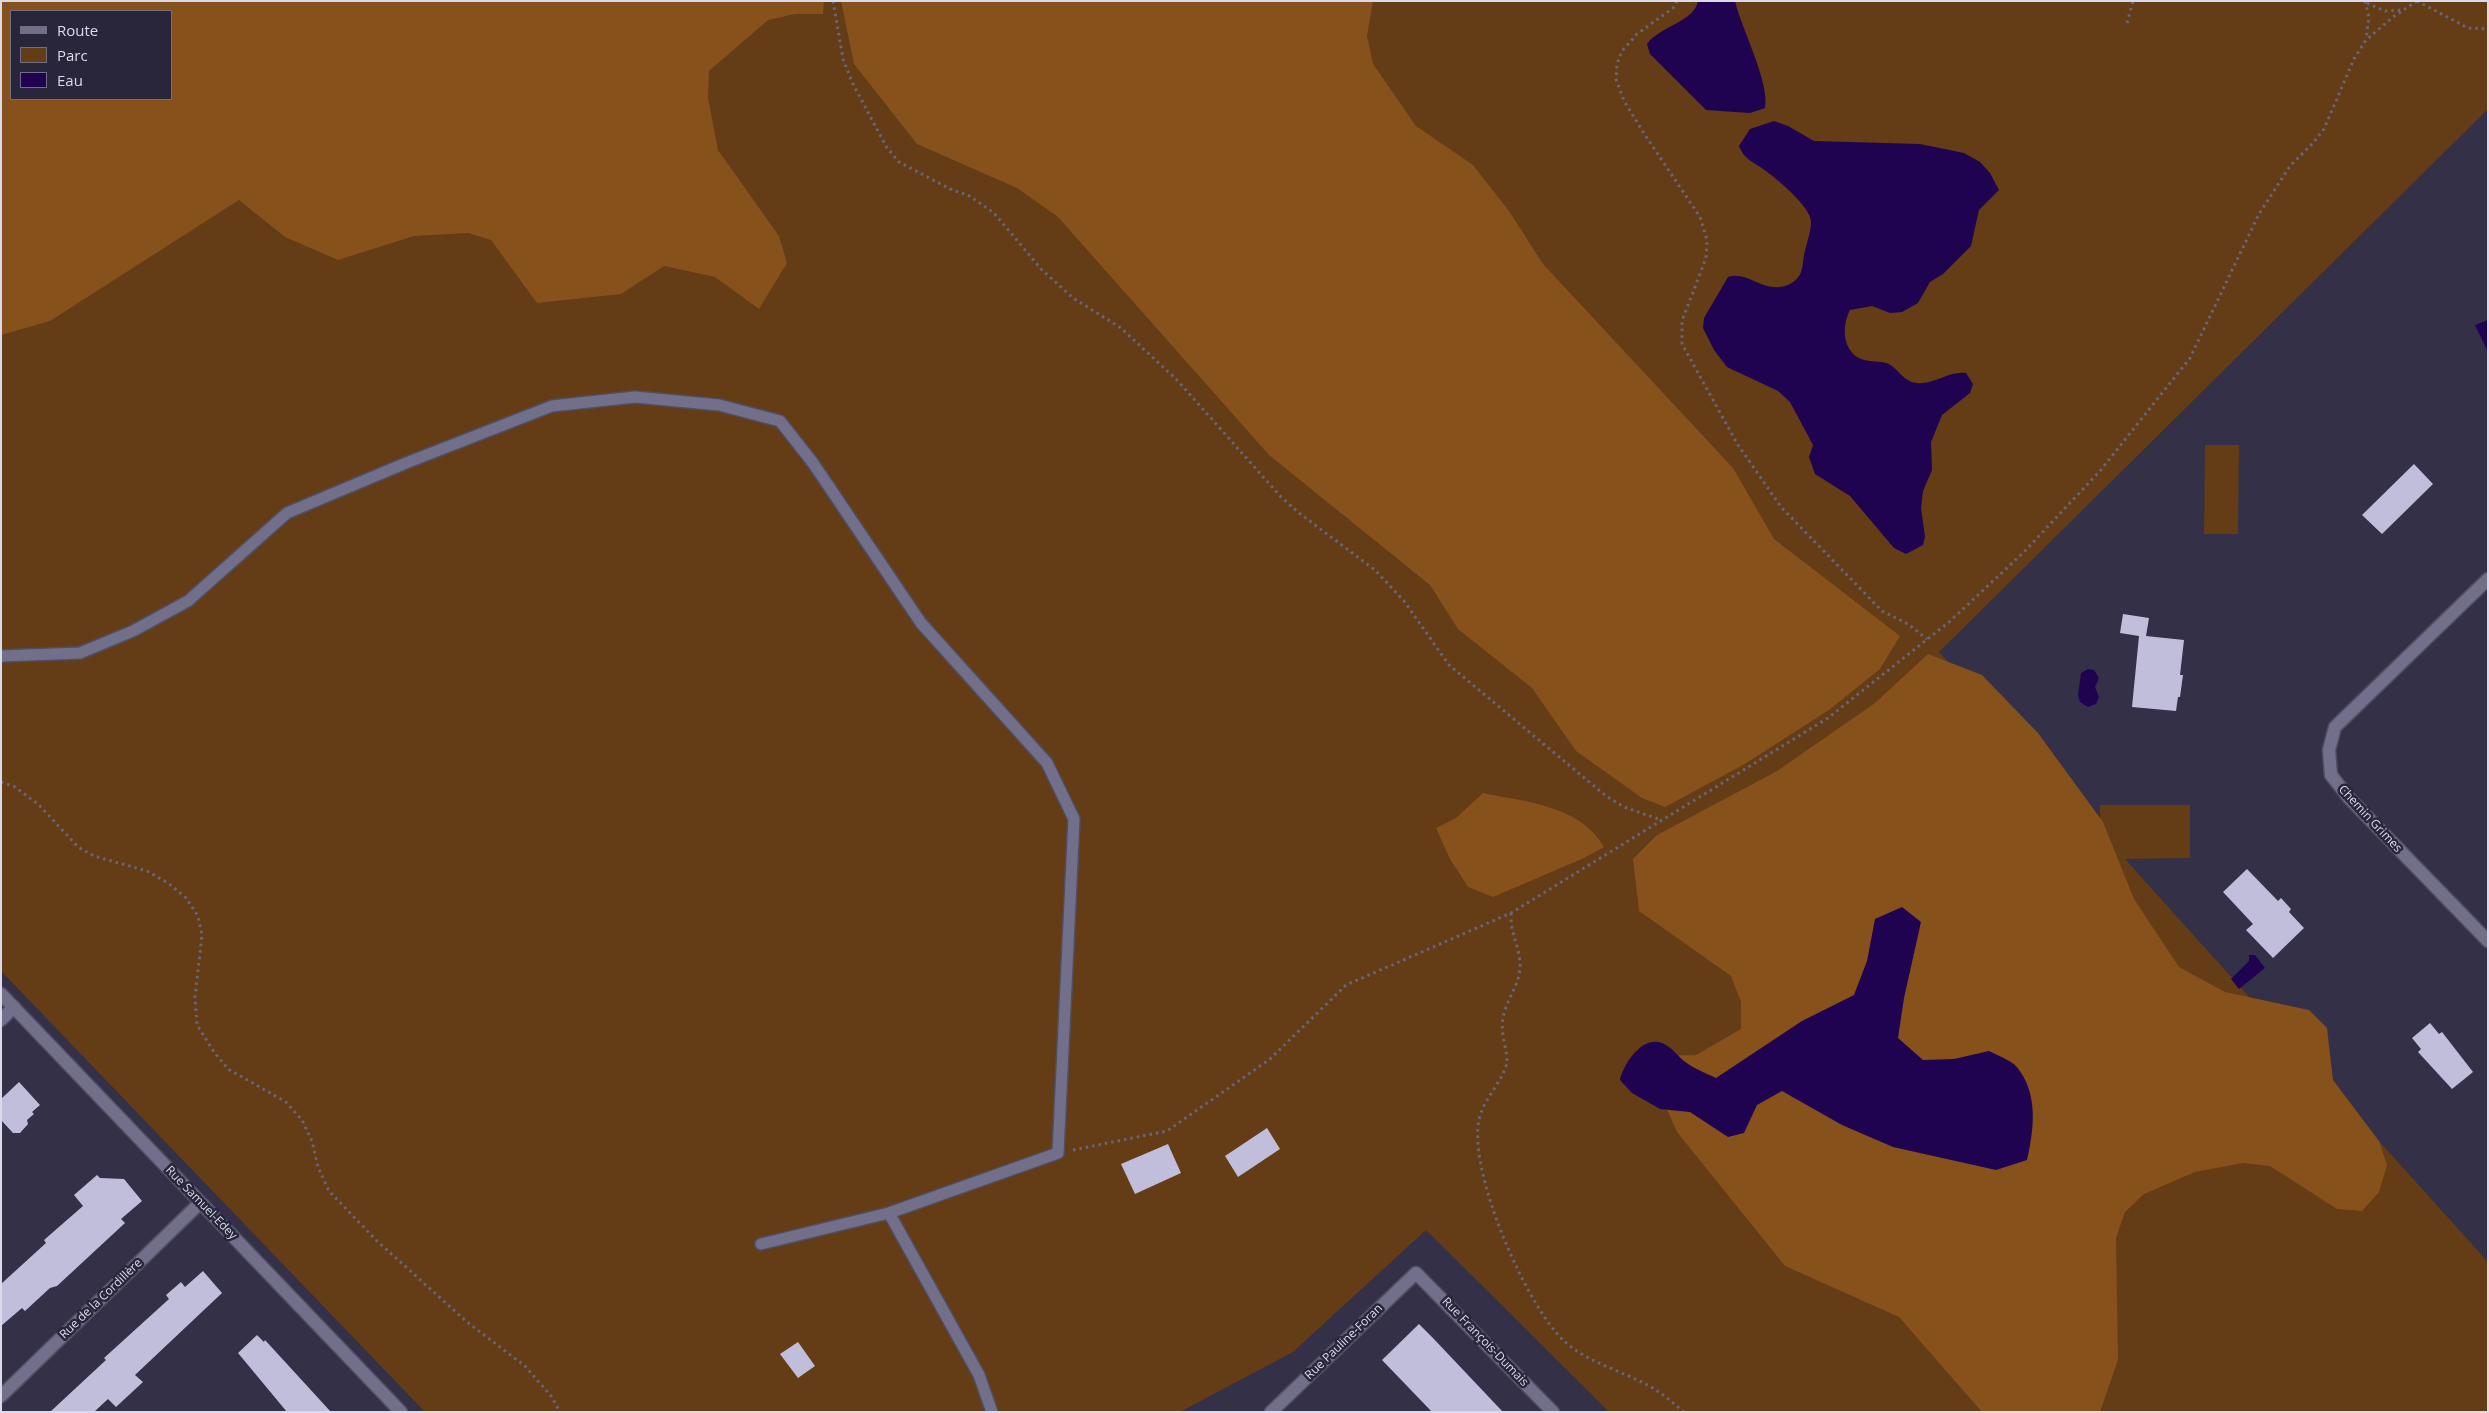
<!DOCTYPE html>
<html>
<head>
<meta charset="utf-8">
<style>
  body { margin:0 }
  #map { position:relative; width:2489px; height:1413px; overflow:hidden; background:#333047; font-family:"Open Sans",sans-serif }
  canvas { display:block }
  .frame { position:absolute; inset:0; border:2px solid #dbdae9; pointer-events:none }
  .legend { position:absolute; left:10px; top:10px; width:162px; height:90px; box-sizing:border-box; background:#29263c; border:1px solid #706e81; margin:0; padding:6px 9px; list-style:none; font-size:15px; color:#dbdae9 }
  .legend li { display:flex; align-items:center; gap:10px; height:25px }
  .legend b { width:25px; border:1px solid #706e81 }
</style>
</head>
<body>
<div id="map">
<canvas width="2489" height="1413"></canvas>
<div class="frame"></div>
<ul class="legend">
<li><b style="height:6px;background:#726f8a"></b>Route</li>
<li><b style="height:14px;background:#643c15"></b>Parc</li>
<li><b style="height:14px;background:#1f0350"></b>Eau</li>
</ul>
</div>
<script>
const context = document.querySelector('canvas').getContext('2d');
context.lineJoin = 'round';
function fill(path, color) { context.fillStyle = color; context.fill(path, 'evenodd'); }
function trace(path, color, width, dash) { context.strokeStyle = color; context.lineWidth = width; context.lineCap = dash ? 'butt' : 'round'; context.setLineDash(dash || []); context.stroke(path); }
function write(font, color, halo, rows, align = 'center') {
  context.font = font + ' "Open Sans",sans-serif'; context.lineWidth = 5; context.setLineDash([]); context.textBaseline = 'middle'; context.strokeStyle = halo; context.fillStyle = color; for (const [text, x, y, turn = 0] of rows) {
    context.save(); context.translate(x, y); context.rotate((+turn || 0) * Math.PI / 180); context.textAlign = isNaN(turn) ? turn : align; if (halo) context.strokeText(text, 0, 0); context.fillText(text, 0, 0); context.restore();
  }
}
fill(new Path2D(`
  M1,1H2488V109L1939,652L2100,831V805H2190V858L2125,859L2488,1262V1412H1609L1426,1230L1293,1352L1180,1412H425L1,971ZM11,11H171V99H11Z
  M2205,445H2239L2238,534H2204Z`), '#643c15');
fill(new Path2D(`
  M1,1H824L823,14H795L768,20L709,71L708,98L718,150L779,236L787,263L759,309L715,277L664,266L621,294L537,303L491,240L468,233L414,236L338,260L285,237L239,200L50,321L1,335ZM11,11H171V99H11Z
  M841,1H1373L1367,36L1373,64L1416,126L1473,165L1509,211L1543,264L1733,468L1774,539L1900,636L1880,669L1829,710L1743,765L1665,807L1642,798L1576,751L1532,688L1458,629L1430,585L1269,455L1058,217L1017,188L917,144L854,64Z
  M1928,654L1982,675L2038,733L2103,822L2134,899L2179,967L2225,992L2309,1010L2327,1028L2333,1080L2379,1141L2387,1165L2379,1192L2362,1211L2337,1209L2270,1166L2243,1163L2195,1172L2144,1194L2125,1212L2116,1238L2118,1360L2100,1412H1982L1899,1317L1785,1266L1677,1132L1655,1082L1656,1056L1696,1055L1741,1029V1002L1731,976L1639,911L1633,859L1657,835L1777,771L1875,703Z
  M1483,793C1526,802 1580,805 1604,847L1584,858L1493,897L1468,887L1450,859L1436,828L1456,818Z`), '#86511a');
fill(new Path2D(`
  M1698,1H1735C1742,30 1770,83 1765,108L1750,113L1706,110L1650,54L1647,44C1660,26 1694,22 1698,1Z
  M1774,121L1788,126L1814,141L1920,144L1964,153L1980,162L1990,173L1999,190L1979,210L1971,246L1943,274L1930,282L1918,303L1902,312L1890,313L1872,306L1850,310C1842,325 1842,349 1859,358C1868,363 1880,360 1889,364C1899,370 1904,382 1917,383C1934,385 1948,371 1966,373L1973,384L1970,393L1942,415L1931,442L1932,470L1923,491L1921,508L1925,537L1923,545L1906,554L1894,548L1850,496L1815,474L1809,457L1813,445L1790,402L1778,391L1727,367L1714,350L1703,328L1704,318L1728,277C1748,270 1765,296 1790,284C1803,277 1802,268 1804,255C1806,245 1811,232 1811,222C1811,207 1778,180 1766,171C1756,163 1744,160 1739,146L1750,129Z
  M2488,320V352L2475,325Z
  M2088,669L2094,670L2099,678L2095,687L2099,697L2096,704L2088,707L2080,702L2078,695L2081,673Z
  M1902,907L1921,922L1904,998L1898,1038L1923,1060L1954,1059L1989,1051C1997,1055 2010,1060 2016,1066C2039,1093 2034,1129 2027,1160L1996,1170L1893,1147L1842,1125L1782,1091L1757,1105L1744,1133L1728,1137L1690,1112L1660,1109L1632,1093L1620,1080C1624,1062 1645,1032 1666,1045C1673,1049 1678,1056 1684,1061C1693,1068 1705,1073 1716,1078L1802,1021L1854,995L1867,961L1875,919Z
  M2249,955H2255L2265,968L2239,989L2231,979L2249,961Z`), '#1f0350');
fill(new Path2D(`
  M2414,464L2433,484L2382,534L2362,515Z
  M2123,614L2149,618L2146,636L2184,640L2180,675H2183L2180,697H2178L2176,711L2132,707L2139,636L2120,633Z
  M2247,869L2278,901L2281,898L2291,909L2289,912L2304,928L2273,958L2246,930L2253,924L2223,892Z
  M2430,1023L2439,1034L2442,1032L2473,1072L2452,1089L2418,1052L2421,1049L2412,1038Z
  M19,1082L40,1105L32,1112L34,1114L27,1120L28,1124L20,1133H13L1,1120V1099Z
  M1267,1128L1280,1149L1238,1177L1225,1156Z
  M1168,1144L1181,1173L1135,1194L1121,1164Z
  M97,1175L100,1178L124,1179L142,1201L121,1219L125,1223L57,1286L50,1288L25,1311L22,1308L1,1326V1284L46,1243L44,1240L83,1206L74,1195Z
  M203,1271L222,1293L135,1375L143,1382L116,1407L108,1399L94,1412H50L106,1360L104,1358L169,1299L166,1295L181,1282L185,1287Z
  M1419,1324L1432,1337L1503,1412H1432L1408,1387L1382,1360Z
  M257,1335L264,1342L265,1340L331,1412H287L238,1353Z
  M798,1342L815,1366L798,1378L780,1354Z`), '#c1bedc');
const service = new Path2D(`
  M1,656L80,653L133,631L188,601L287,513L406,463L552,406L635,397L719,405L780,421L813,463L921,623L1047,763L1074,819L1058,1153L889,1213L761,1244
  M889,1213L979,1375L992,1412`);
const minor = new Path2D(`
  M2488,579L2335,727L2329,750L2331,775L2349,798L2488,941
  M1,1020L14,1007
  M1,1396L200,1203
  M1271,1412L1416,1273L1553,1412`);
const tertiary = new Path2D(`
  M1,994L401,1412`);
trace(service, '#514e62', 14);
trace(minor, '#514e62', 15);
trace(tertiary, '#514e62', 15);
trace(new Path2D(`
  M833,1L843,59L853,84L887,148L899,162L952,190L968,195L994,213L1041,269L1073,298L1121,328L1177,380L1281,497L1299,513L1375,570L1404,601L1449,665L1606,796L1624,807L1661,820
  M1677,1L1673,8L1637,34L1622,51L1617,64L1616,79L1624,101L1645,135L1700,217L1707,240L1706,258L1682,321V344L1738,445L1781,507L1882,611L1908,624L1927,639
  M2365,1L2369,17L2366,39
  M2417,1L2468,28L2488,29
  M2367,3L2385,11L2402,10
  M2127,23L2133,1
  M1,782L15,787L39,805L78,847L94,856L147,871L168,883L186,898L198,916L202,935L195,997L197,1025L214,1052L228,1069L286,1102L302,1120L312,1141L318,1167L329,1191L377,1241L467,1322L525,1366L551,1396L560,1412
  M1511,913C1510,934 1521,949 1520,968C1519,986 1506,1000 1503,1018C1500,1035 1508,1051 1507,1062C1504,1080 1483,1099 1479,1120C1468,1172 1526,1305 1564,1341C1588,1363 1623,1371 1651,1387C1662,1393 1673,1403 1684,1412
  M1073,1150L1167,1131L1270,1059L1346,985L1511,913L1828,718L1949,622L2023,553L2100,471L2190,358L2259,214L2290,166L2314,142L2324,129L2354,59L2366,40L2393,17L2417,1`), '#68667a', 3, [2.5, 4]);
trace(service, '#726f8a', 11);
trace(minor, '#726f8a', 12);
trace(tertiary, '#726f8a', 12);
write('12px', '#dbdae9', '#29263c', [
  ["Chemin Grimes",2370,819,47],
  ["Rue Samuel-Edey",201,1203,46],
  ["Rue de la Cordillère",101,1299,-44],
  ["Rue Pauline-Foran",1344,1342,-44],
  ["Rue François-Dumais",1485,1342,46]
]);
</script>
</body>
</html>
